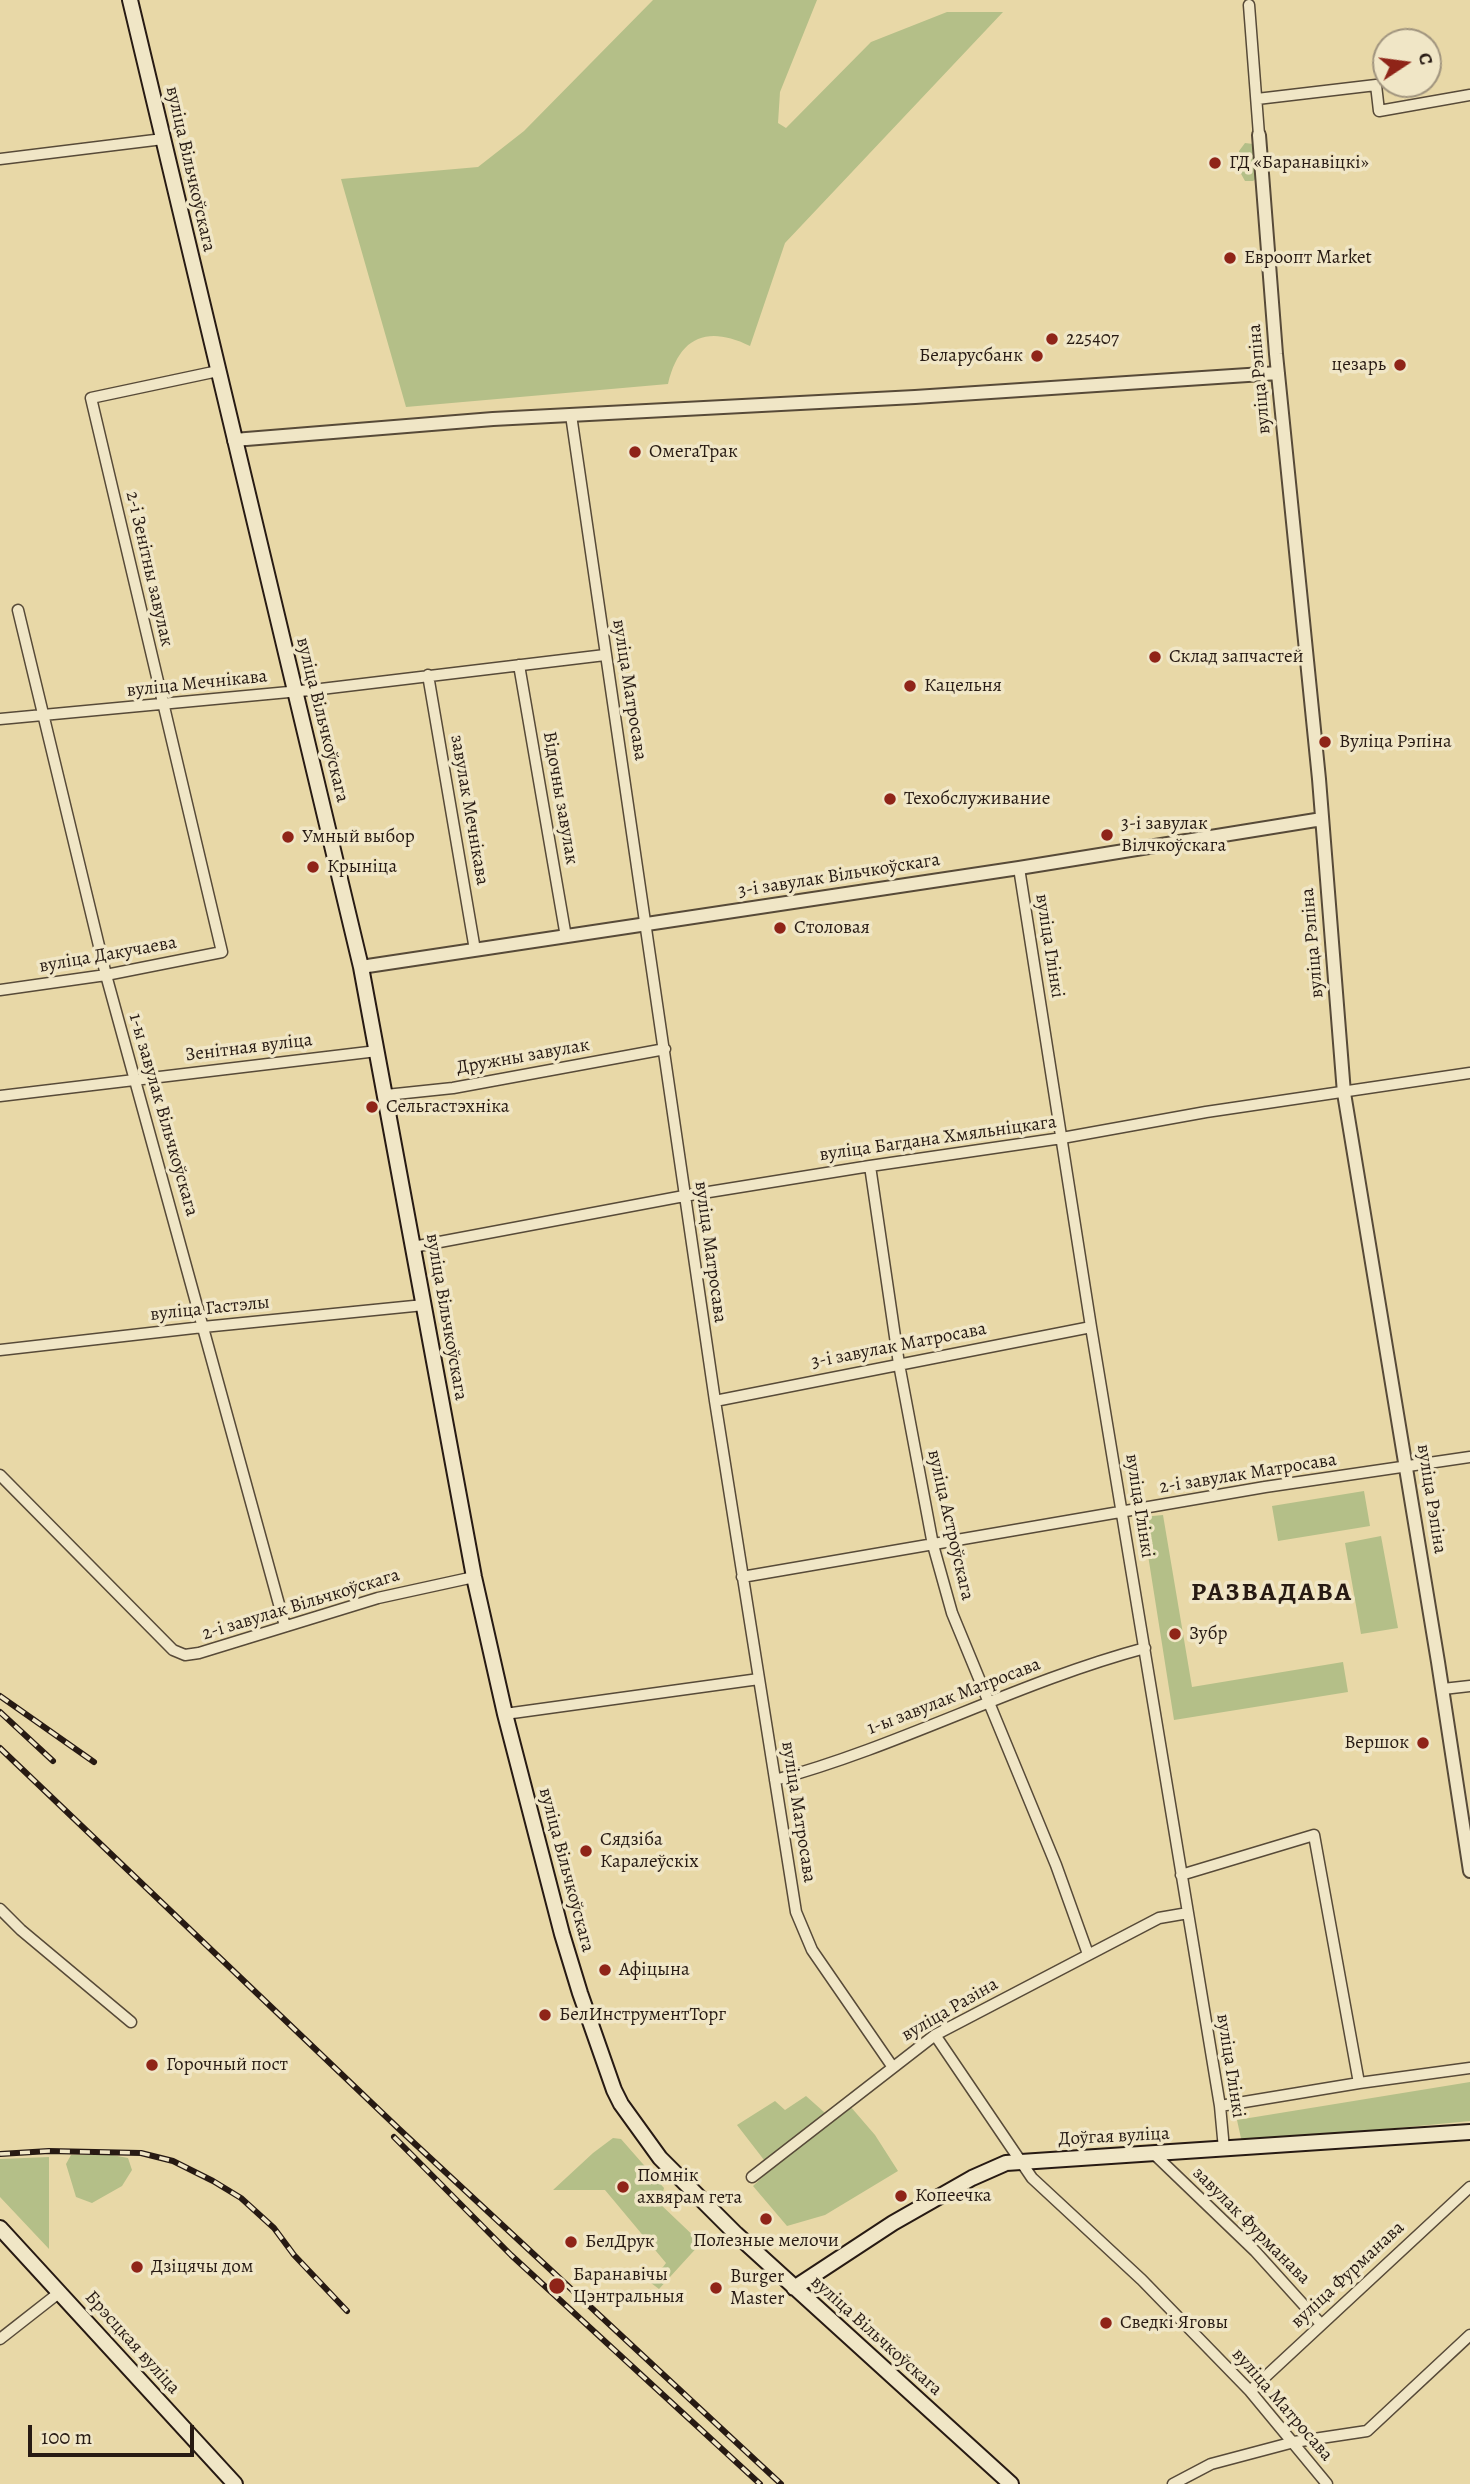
<!DOCTYPE html>
<html>
<head>
<meta charset="utf-8">
<style>
  body { margin:0 }
  #map { position:relative; width:1470px; height:2484px; overflow:hidden; background:#e8d8a7; font-family:Alegreya,serif }
  canvas { display:block }
  .north { position:absolute; left:1372px; top:28px; width:70px; height:70px; box-sizing:border-box; background:#f0e6c6; border:2px solid #a0947e; border-radius:50%; rotate:77deg; font-size:19px; font-weight:700; line-height:28px; text-align:center; color:#271a13 }
  .north::after { content:''; display:block; margin:auto; width:24px; height:32px; background:#8f2418; clip-path:polygon(50% 0,100% 100%,50% 72%,0 100%) }
  .scale { position:absolute; left:28px; top:2425px; width:166px; height:32px; box-sizing:border-box; border:4px solid #271a13; border-top:0; padding-left:9px; font-size:21px; line-height:24px; white-space:nowrap; color:#271a13; -webkit-text-stroke:5px #f0e6c6; paint-order:stroke }
</style>
</head>
<body>
<div id="map">
<canvas width="1470" height="2484"></canvas>
<div class="north">С</div>
<div class="scale">100 m</div>
</div>
<script>
const context = document.querySelector('canvas').getContext('2d');
context.lineJoin = 'round';
function fill(path, color) { context.fillStyle = color; context.fill(path, 'evenodd'); }
function trace(path, color, width, dash) { context.strokeStyle = color; context.lineWidth = width; context.lineCap = dash ? 'butt' : 'round'; context.setLineDash(dash || []); context.stroke(path); }
function write(font, color, halo, rows, align = 'center') {
  context.font = font + ' Alegreya,serif'; context.lineWidth = 7; context.setLineDash([]); context.textBaseline = 'middle'; context.strokeStyle = halo; context.fillStyle = color; for (const [text, x, y, turn = 0] of rows) {
    context.save(); context.translate(x, y); context.rotate((+turn || 0) * Math.PI / 180); context.textAlign = isNaN(turn) ? turn : align; if (halo) context.strokeText(text, 0, 0); context.fillText(text, 0, 0); context.restore();
  }
}
fill(new Path2D(`
  M653,0H817L780,92L778,123L786,128L871,42L947,12H1003L785,243L750,346C707,325 679,337 668,384L406,407L341,179L478,167L524,131Z
  M1245,143L1253,144L1257,147L1259,176L1253,181H1245L1240,172L1239,151Z
  M1364,1491L1370,1526L1278,1541L1272,1506Z
  M1163,1515L1192,1687L1343,1662L1348,1692L1174,1720L1142,1517Z
  M1381,1536L1398,1628L1361,1634L1345,1543Z
  M1470,2082V2121L1242,2143L1237,2120Z
  M806,2096L833,2120L850,2106L875,2135L898,2171L825,2215L787,2226L753,2186L771,2169L737,2125L775,2101L785,2110Z
  M613,2138L621,2139L664,2188L661,2199L657,2201L701,2243L659,2289L651,2283L666,2263L605,2190H553L593,2153Z
  M71,2155H112L128,2158L132,2170L122,2186L92,2203L76,2197L66,2164Z
  M49,2157V2249L0,2197V2159Z`), '#b4bf88');
const minor = new Path2D(`
  M1249,5L1259,135
  M1257,99L1376,85L1379,111L1470,95
  M0,159L163,139
  M571,415L715,1401L796,1912L812,1950L892,2066
  M18,610L106,975L285,1626
  M519,665L566,937
  M428,675L475,950
  M0,719L321,689L605,655
  M1019,868L1091,1327L1220,2106L1224,2149
  M0,990L106,975L222,952L91,398L218,371
  M386,1095L453,1088L665,1049
  M0,1096L377,1051
  M870,1166L899,1364L933,1545L952,1613L1056,1865L1088,1954
  M413,1247L684,1196L870,1166L1062,1138L1206,1112L1470,1073
  M0,1350L203,1327L424,1305
  M715,1401L1091,1327
  M0,1475L173,1650L185,1655L199,1653L378,1598L474,1577
  M742,1577L1265,1487L1470,1457
  M1443,1689L1470,1686
  M505,1714L759,1679
  M775,1780C901,1746 1018,1682 1145,1648
  M1181,1875L1314,1835L1359,2083
  M0,1909L21,1930L131,2022
  M935,2035L1032,2178L1142,2280L1250,2391L1327,2484
  M1220,2106L1359,2083L1470,2068
  M1154,2154L1255,2251L1320,2323
  M752,2177L935,2035L1159,1918L1188,1913
  M0,2339L60,2292
  M1250,2391L1470,2187
  M1173,2484L1211,2464L1294,2442L1367,2431L1470,2335`);
const tertiary = new Path2D(`
  M1259,135L1276,354L1319,779L1344,1093L1438,1662L1470,1871
  M234,440L493,419L915,397L1278,373
  M361,967L1019,868L1322,819`);
const secondary = new Path2D(`
  M130,0L361,967L474,1577L505,1714L562,1934L580,1993L614,2090L621,2104L660,2158L736,2234L1011,2484
  M0,2228L235,2484
  M794,2288L893,2223L972,2178L1006,2163L1470,2132`);
trace(minor, '#574a38', 13);
trace(tertiary, '#574a38', 16);
trace(secondary, '#271a13', 18);
trace(minor, '#f0e6c6', 10);
trace(tertiary, '#f0e6c6', 12);
trace(secondary, '#f0e6c6', 14);
const rail = new Path2D(`
  M0,1696L94,1762
  M0,1712L53,1761
  M0,1748L399,2129L781,2484
  M394,2137L511,2255L760,2484
  M0,2154L49,2151L141,2153L173,2161L213,2181L241,2198L274,2228L294,2255L347,2311`);
trace(rail, '#271a13', 6);
trace(rail, '#f0e6c6', 3.5, [10]);
for (const [x, y, r, color] of [
  [1215,163,7,"#8f2418"],
  [1230,258,7,"#8f2418"],
  [1052,339,7,"#8f2418"],
  [1037,356,7,"#8f2418"],
  [1400,365,7,"#8f2418"],
  [635,452,7,"#8f2418"],
  [1155,657,7,"#8f2418"],
  [910,686,7,"#8f2418"],
  [1325,742,7,"#8f2418"],
  [890,799,7,"#8f2418"],
  [1107,835,7,"#8f2418"],
  [288,837,7,"#8f2418"],
  [313,867,7,"#8f2418"],
  [780,928,7,"#8f2418"],
  [372,1107,7,"#8f2418"],
  [1175,1634,7,"#8f2418"],
  [1423,1743,7,"#8f2418"],
  [586,1851,7,"#8f2418"],
  [605,1970,7,"#8f2418"],
  [545,2015,7,"#8f2418"],
  [152,2065,7,"#8f2418"],
  [623,2187,7,"#8f2418"],
  [901,2196,7,"#8f2418"],
  [766,2219,7,"#8f2418"],
  [571,2242,7,"#8f2418"],
  [137,2267,7,"#8f2418"],
  [557,2286,9,"#8f2418"],
  [716,2288,7,"#8f2418"],
  [1106,2323,7,"#8f2418"]
]) { const dot = new Path2D(); dot.arc(x, y, r, 0, 2 * Math.PI); context.fillStyle = color; context.fill(dot); trace(dot, '#f0e6c6', 2.5); }
write('19px', '#271a13', '#f0e6c6', [
  ["ГД «Баранавіцкі»",1229,163],
  ["Евроопт Market",1244,258],
  ["225407",1066,339],
  ["Беларусбанк",1023,356,"right"],
  ["цезарь",1386,365,"right"],
  ["ОмегаТрак",649,452],
  ["Склад запчастей",1169,657],
  ["Кацельня",924,686],
  ["Вуліца Рэпіна",1339,742],
  ["Техобслуживание",904,799],
  ["3-і завулак",1121,824],
  ["Вілчкоўскага",1121,846],
  ["Умный выбор",302,837],
  ["Крыніца",327,867],
  ["Столовая",794,928],
  ["Сельгастэхніка",386,1107],
  ["Зубр",1189,1634],
  ["Вершок",1409,1743,"right"],
  ["Сядзіба",600,1840],
  ["Каралеўскіх",600,1862],
  ["Афіцына",619,1970],
  ["БелИнструментТорг",559,2015],
  ["Горочный пост",166,2065],
  ["Помнік",637,2176],
  ["ахвярам гета",637,2198],
  ["Копеечка",915,2196],
  ["Полезные мелочи",766,2241,"center"],
  ["БелДрук",585,2242],
  ["Дзіцячы дом",151,2267],
  ["Баранавічы",573,2275],
  ["Цэнтральныя",573,2297],
  ["Burger",730,2277],
  ["Master",730,2299],
  ["Сведкі Яговы",1120,2323]
], 'left');
write('19px', '#271a13', '#f0e6c6', [
  ["вуліца Вільчкоўскага",190,169,77],
  ["вуліца Рэпіна",1260,379,-95],
  ["2-і Зенітны завулак",149,569,77],
  ["вуліца Мечнікава",197,684,-6],
  ["вуліца Матросава",629,690,81],
  ["вуліца Вільчкоўскага",322,720,76],
  ["Відочны завулак",560,798,80],
  ["завулак Мечнікава",469,810,80],
  ["3-і завулак Вільчкоўскага",839,876,-9],
  ["вуліца Рэпіна",1313,943,-95],
  ["вуліца Глінкі",1049,946,81],
  ["вуліца Дакучаева",108,955,-10],
  ["Зенітная вуліца",249,1048,-7],
  ["Дружны завулак",523,1057,-10],
  ["1-ы завулак Вільчкоўскага",163,1115,74],
  ["вуліца Багдана Хмяльніцкага",938,1139,-8],
  ["вуліца Матросава",710,1252,82],
  ["вуліца Гастэлы",210,1309,-6],
  ["вуліца Вільчкоўскага",446,1317,80],
  ["3-і завулак Матросава",899,1346,-11],
  ["2-і завулак Матросава",1248,1474,-9],
  ["вуліца Рэпіна",1431,1499,81],
  ["вуліца Глінкі",1139,1506,81],
  ["вуліца Астроўскага",950,1525,77],
  ["2-і завулак Вільчкоўскага",301,1605,-17],
  ["1-ы завулак Матросава",954,1697,-21],
  ["вуліца Матросава",798,1812,81],
  ["вуліца Вільчкоўскага",566,1870,75],
  ["вуліца Разіна",950,2010,-30],
  ["вуліца Глінкі",1230,2066,81],
  ["Доўгая вуліца",1114,2137,-3],
  ["завулак Фурманава",1251,2226,45],
  ["вуліца Фурманава",1348,2275,-43],
  ["вуліца Вільчкоўскага",876,2336,42],
  ["Брэсцкая вуліца",132,2343,48],
  ["вуліца Матросава",1282,2405,49]
]);
context.letterSpacing = '2px';
write('bold 26px', '#271a13', '#f0e6c6', [
  ["РАЗВАДАВА",1272,1594]
]);
context.letterSpacing = '0px';
</script>
</body>
</html>
